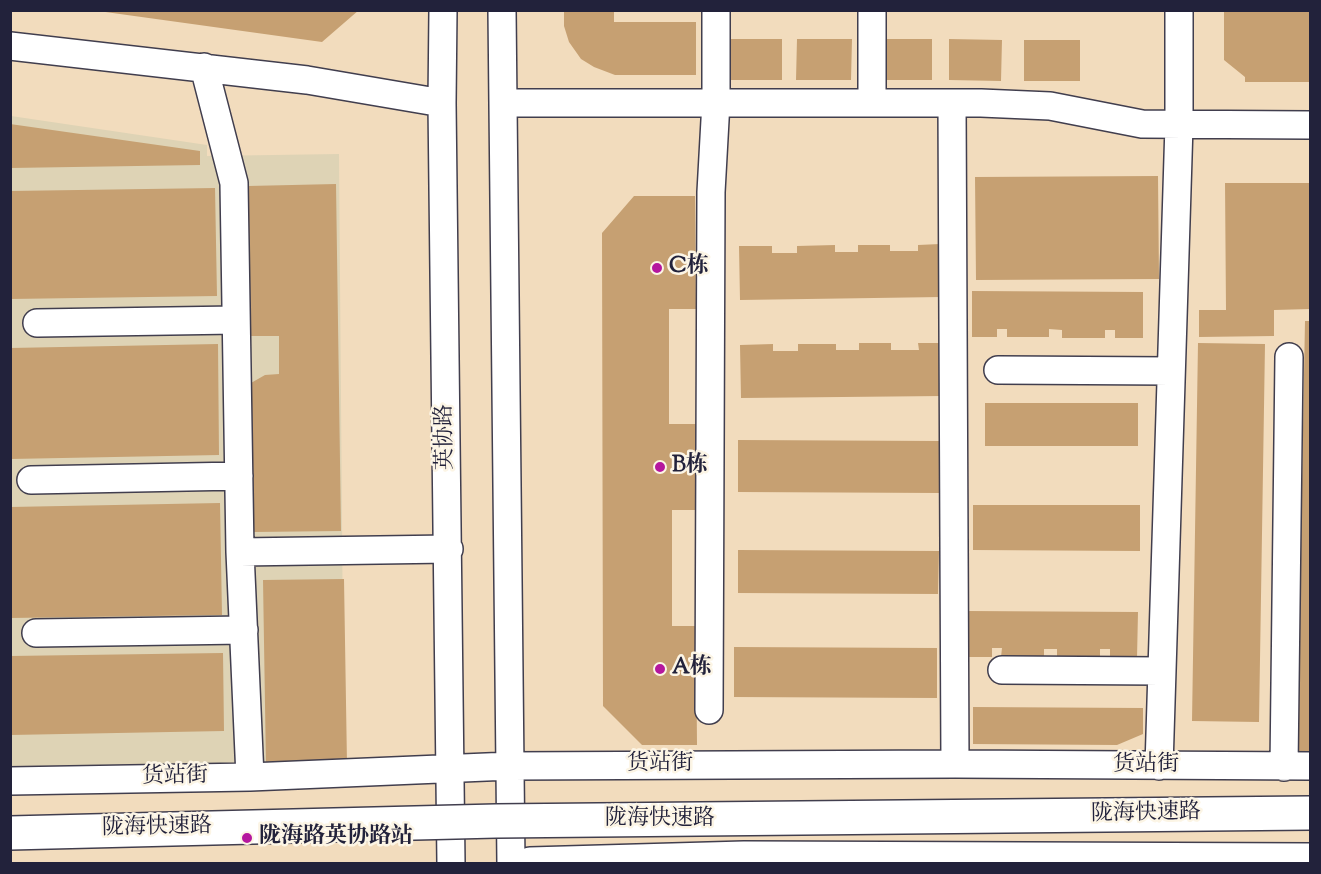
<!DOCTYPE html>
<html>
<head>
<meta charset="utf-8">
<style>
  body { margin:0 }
  #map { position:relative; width:1321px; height:874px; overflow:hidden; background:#f2dcbd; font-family:"Sorts Mill Goudy",serif }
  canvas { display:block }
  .frame { position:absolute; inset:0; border:12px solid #22223b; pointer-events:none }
</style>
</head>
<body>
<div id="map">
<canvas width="1321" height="874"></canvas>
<div class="frame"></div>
</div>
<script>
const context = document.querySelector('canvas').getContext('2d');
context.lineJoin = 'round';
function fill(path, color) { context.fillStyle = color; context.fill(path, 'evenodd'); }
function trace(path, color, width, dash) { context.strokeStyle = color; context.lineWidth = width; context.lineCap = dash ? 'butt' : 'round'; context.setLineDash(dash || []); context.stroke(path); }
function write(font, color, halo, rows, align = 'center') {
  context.font = font + ' "Sorts Mill Goudy","Noto Serif SC",serif'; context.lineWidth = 5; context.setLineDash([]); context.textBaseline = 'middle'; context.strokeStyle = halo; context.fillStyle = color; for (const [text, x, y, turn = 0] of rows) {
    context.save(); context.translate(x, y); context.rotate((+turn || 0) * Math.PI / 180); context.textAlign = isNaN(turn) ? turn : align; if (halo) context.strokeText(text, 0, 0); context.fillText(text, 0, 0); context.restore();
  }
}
fill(new Path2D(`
  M11,116L207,145V156L339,154L344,769L11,779Z`), '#ded3b5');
fill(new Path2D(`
  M91,10H359L322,42Z
  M564,10H614V22H696V75H615L594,67L581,59L569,42L564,26Z
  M1224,10H1310V82H1245V77L1224,60Z
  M729,39H782V80H729Z
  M797,39H852L851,80H796Z
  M881,39H932V80H881Z
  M949,39L1002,40L1001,81L949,80Z
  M1024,40H1080V81H1024Z
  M10,124L200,151V165L10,168Z
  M1158,176L1159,279L976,280L975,177Z
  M1225,183H1310V309L1274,310V336L1199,337V310H1226Z
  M336,184L341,531L254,532L251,383L265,375L279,374V336H250L248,186Z
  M215,188L217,296L10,299V191Z
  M634,196H695L696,309H669V424H696V510H672V626H696L697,745H642L603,706L602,233Z
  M940,244L941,297L740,300L739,246H772V253H797V246L835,245V252H858V245H890V251H918V245Z
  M972,291L1143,292V338H1115V330H1105V338H1062V330L1049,329V337H1007V329H997V337H972Z
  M1305,321H1310V751H1297Z
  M859,343H891V350H919L918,343H941L942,396L741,398L740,345L773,344V351H798V344H836V350H859Z
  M1198,343L1265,344L1259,722L1192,721Z
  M218,344L219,455L10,459V348Z
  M985,403H1138V446H985Z
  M738,440L939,441V493L738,492Z
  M220,503L222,615L10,618V507Z
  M973,505H1140V551L973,550Z
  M738,550L939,551L938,594L738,593Z
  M344,579L347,764L266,766L263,580Z
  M967,611L1138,612L1137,658H1110V649H1100V657H1057V649H1044V657H1001L1002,648H992V657H967Z
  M734,647L937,648V698L734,697Z
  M223,653L224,731L10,735V656Z
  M973,707L1143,708V734L1117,745L973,744Z`), '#c6a072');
const minor = new Path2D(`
  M443,10L442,103L451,864
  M502,10L511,864
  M10,46L307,80L442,103
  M204,67L234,183L240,552L250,777
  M503,103H981L1050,106L1142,124L1310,125
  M872,103V10
  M952,103L955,764
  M37,323L236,320
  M998,370L1171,371
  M31,480L239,476
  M240,552L449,549
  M36,633L244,630
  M1002,670L1161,671
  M709,710L711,192L716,102V10
  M1159,766L1179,125V10
  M1284,767L1289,357
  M10,781L250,777L510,766L955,764L1310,766`);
const highway = new Path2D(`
  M530,864L744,858L1310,860`);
trace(minor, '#413e4e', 30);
trace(highway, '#413e4e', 36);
trace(minor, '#fff', 27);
trace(highway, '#fff', 33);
const highwayBridge = new Path2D(`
  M10,833L496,821L1310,813`);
trace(highwayBridge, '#413e4e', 36, []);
trace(highwayBridge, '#fff', 33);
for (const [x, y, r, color] of [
  [657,268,6,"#b5179e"],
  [660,467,6,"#b5179e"],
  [660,669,6,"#b5179e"],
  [247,838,6,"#b5179e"]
]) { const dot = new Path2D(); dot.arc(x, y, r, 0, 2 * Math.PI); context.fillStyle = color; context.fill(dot); trace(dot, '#fcf5e5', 2); }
write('bold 22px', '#22223b', '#fcf5e5', [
  ["C栋",669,268],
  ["B栋",672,467],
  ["A栋",672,669],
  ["陇海路英协路站",259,838]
], 'left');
write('22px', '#22223b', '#fcf5e5', [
  ["英协路",447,437,-91],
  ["货站街",660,765],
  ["货站街",1146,766],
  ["货站街",175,778,-1],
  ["陇海快速路",1146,815,-1],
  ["陇海快速路",660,820],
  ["陇海快速路",157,829,-1]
]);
</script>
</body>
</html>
